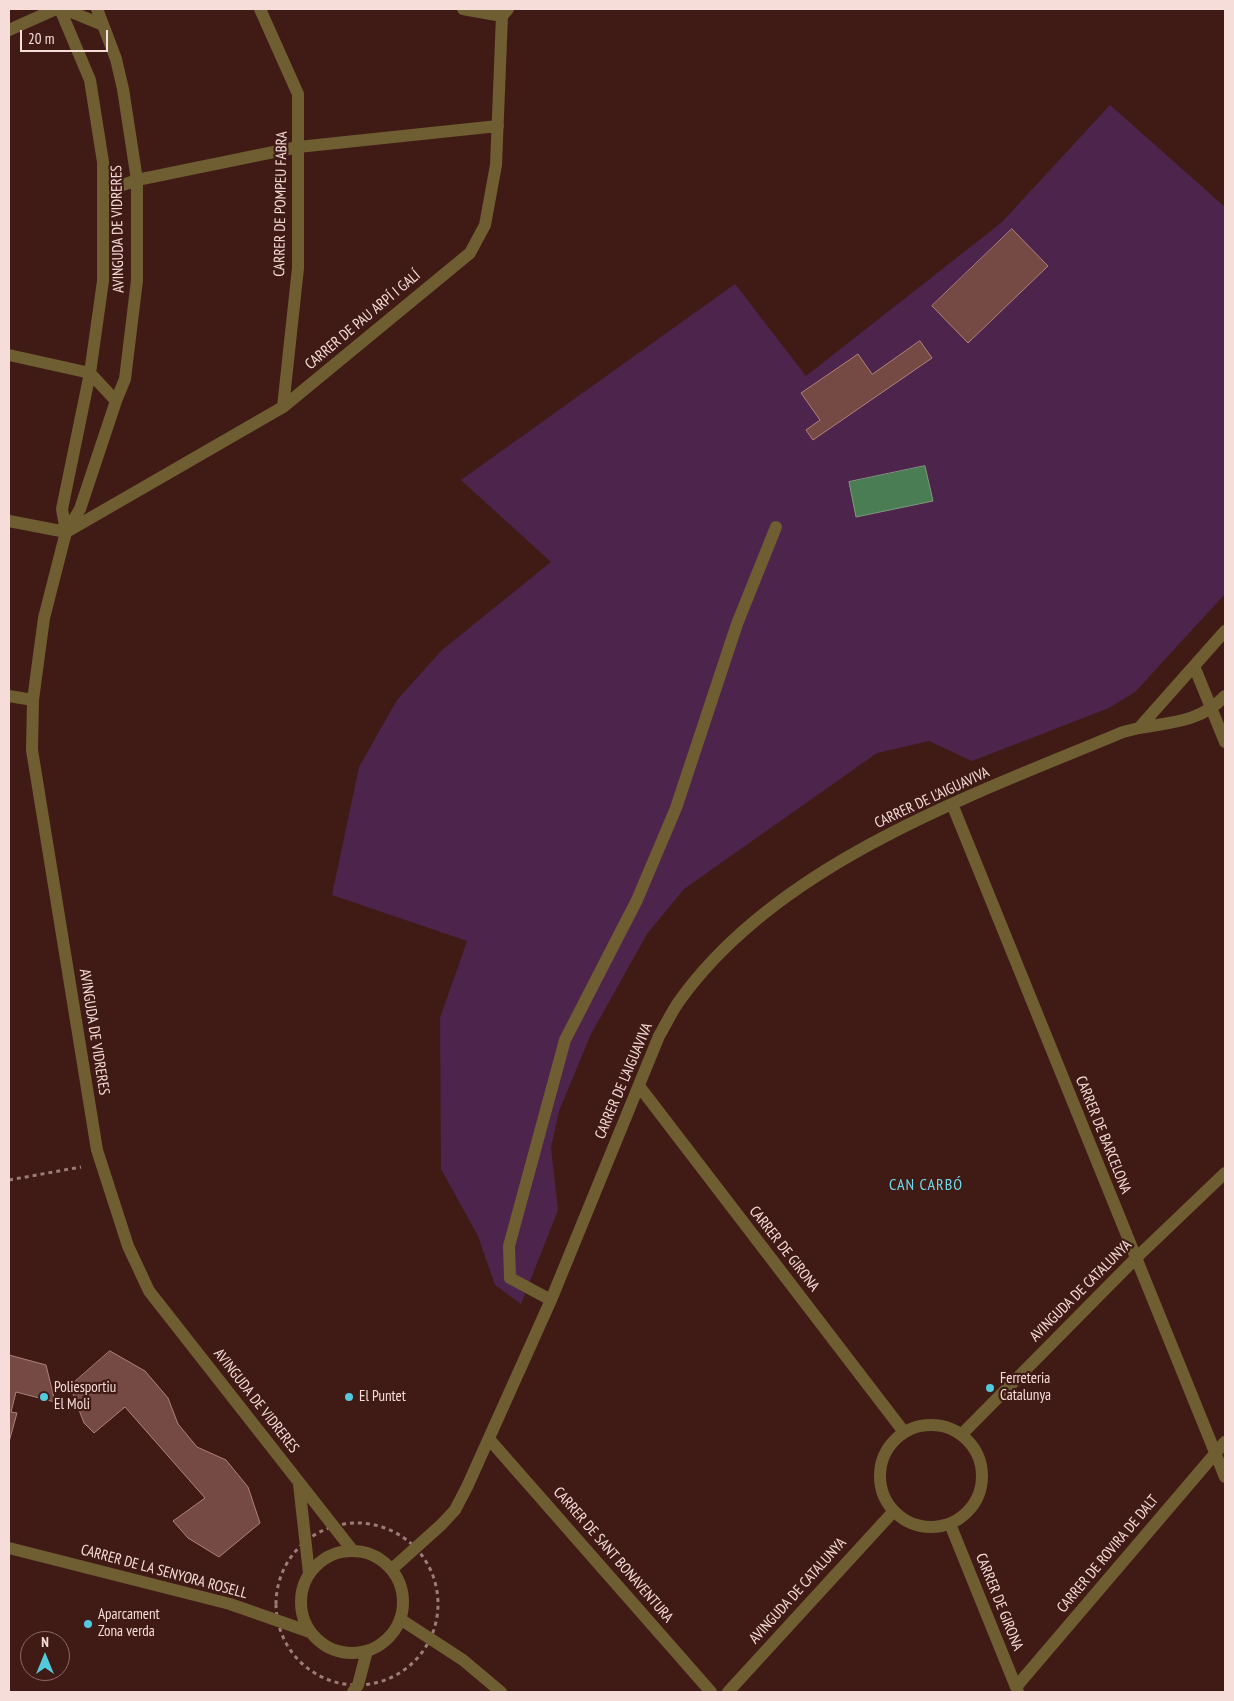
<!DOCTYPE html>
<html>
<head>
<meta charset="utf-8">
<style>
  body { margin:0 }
  #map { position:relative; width:1234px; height:1701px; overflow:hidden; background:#401b16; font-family:"PT Sans Narrow",sans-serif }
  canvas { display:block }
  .frame { position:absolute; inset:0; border:10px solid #f7ddd9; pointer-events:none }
  .north { position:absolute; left:20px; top:1631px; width:50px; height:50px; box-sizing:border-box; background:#401b16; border:1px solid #896964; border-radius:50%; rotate:0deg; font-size:14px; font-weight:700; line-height:20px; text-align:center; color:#f7ddd9 }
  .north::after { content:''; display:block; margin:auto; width:18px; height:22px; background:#53cadc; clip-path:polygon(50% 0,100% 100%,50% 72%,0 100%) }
  .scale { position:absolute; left:20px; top:30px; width:88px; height:22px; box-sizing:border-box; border:2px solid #f7ddd9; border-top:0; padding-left:6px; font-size:15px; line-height:18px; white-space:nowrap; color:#f7ddd9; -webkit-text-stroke:4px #401b16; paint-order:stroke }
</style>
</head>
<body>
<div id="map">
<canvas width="1234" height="1701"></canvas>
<div class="frame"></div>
<div class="north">N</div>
<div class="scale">20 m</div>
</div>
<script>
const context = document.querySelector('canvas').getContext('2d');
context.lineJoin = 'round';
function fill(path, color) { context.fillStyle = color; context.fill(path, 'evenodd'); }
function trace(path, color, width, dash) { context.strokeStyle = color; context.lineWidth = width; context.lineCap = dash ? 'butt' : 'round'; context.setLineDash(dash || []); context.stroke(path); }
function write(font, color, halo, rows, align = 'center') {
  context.font = font + ' "PT Sans Narrow",sans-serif'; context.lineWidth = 4.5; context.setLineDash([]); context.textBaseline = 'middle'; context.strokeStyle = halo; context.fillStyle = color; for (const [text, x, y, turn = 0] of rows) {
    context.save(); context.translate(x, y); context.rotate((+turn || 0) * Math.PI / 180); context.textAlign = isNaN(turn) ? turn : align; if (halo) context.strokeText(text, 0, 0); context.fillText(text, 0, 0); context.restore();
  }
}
fill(new Path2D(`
  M1110,105L1225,207V594L1135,692L1109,708L972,761L929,741L877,753L684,889L647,934L591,1034L559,1111L551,1148L558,1210L521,1304L495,1285L478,1236L441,1169L440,1018L467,941L332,895L359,767L397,700L442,650L551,562L461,480L735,284L806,376L1001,223Z`), '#4d244c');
const water = new Path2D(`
  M925,466L933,501L856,517L849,482Z`);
fill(water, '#4a7d53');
trace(water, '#7e9a7b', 1);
const building = new Path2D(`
  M1012,229L1048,266L968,343L932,306Z
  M920,341L932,358L813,440L806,430L820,420L801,393L858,354L872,374Z
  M110,1351L145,1371L168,1398L178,1424L197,1447L226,1460L248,1487L260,1523L219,1557L188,1538L173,1521L205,1498L125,1407L94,1433L84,1423L70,1386Z
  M9,1355L46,1365L55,1402L16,1392L11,1412L17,1413L9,1442Z`);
fill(building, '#754a44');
trace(building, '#b0817a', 1);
trace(new Path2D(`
  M9,1180L81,1167
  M276 1604a81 81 0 1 1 162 0a81 81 0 1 1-162 0Z`), '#9c7c78', 3, [4, 4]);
trace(new Path2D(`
  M60,9L90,80L103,162V281L90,373L62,509L66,532
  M64,9L103,25
  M97,9L116,59L123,89L137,180V280L125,379L116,401L80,509L66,532L44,618L33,700L32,750L97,1150L128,1246L149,1291L353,1551
  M260,9L298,94V268L283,407
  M463,9L502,16
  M9,30L56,9
  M103,192L137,180L298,147L498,126
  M9,355L90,373L116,401
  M9,521L66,532
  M68,531L283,407L470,253L485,225L496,165L502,16L508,9
  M1194,666L1225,742
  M9,696L33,700
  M1139,728C1173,722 1200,722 1225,696
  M952,804L1225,1477
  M639,1086L904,1432
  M551,1300L510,1278L509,1246L565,1040L637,900L676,808L737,624L776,527
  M880 1476a51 51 0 1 1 102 0a51 51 0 1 1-102 0Z
  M961,1435L1136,1258L1225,1173
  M489,1439L711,1692
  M299,1484L309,1573
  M950,1524L1018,1692
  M9,1548L230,1604L310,1632
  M301 1602a51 51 0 1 1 102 0a51 51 0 1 1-102 0Z
  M392,1569L441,1525L455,1510L467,1487L551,1300L659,1036C666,1024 672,1011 680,1000C779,862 972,795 1123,732L1139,728L1225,631
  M400,1619L463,1660L501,1692
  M1016,1687L1225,1442
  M353,1692L358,1685L367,1651
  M728,1692L893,1512`), '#6f5e32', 12);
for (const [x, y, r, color] of [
  [990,1388,5,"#53cadc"],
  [44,1397,5,"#53cadc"],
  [349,1397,5,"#53cadc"],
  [88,1624,5,"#53cadc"]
]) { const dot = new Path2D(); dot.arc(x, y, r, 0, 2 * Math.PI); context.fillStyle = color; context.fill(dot); trace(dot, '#401b16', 2); }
write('15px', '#f7ddd9', '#401b16', [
  ["CARRER DE POMPEU FABRA",281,204,-89],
  ["AVINGUDA DE VIDRERES",118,229,-91],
  ["CARRER DE PAU ARPÍ I GALÍ",363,320,-40],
  ["CARRER DE L'AIGUAVIVA",932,798,-25],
  ["AVINGUDA DE VIDRERES",94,1032,81],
  ["CARRER DE L'AIGUAVIVA",624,1081,-67],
  ["CARRER DE BARCELONA",1103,1135,68],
  ["CARRER DE GIRONA",784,1249,52],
  ["AVINGUDA DE CATALUNYA",1081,1291,-45],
  ["AVINGUDA DE VIDRERES",256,1401,52],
  ["CARRER DE ROVIRA DE DALT",1108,1554,-50],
  ["CARRER DE SANT BONAVENTURA",613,1555,49],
  ["CARRER DE LA SENYORA ROSELL",164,1572,15],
  ["AVINGUDA DE CATALUNYA",798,1591,-48],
  ["CARRER DE GIRONA",999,1602,68]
]);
write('15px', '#f7ddd9', '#401b16', [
  ["Ferreteria",1000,1379],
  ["Catalunya",1000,1396],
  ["Poliesportiu",54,1388],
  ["El Moli",54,1405],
  ["El Puntet",359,1397],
  ["Aparcament",98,1615],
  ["Zona verda",98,1632]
], 'left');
context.letterSpacing = '1px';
write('16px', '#70d9ea', '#401b16', [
  ["CAN CARBÓ",926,1185]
]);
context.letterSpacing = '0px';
</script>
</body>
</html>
